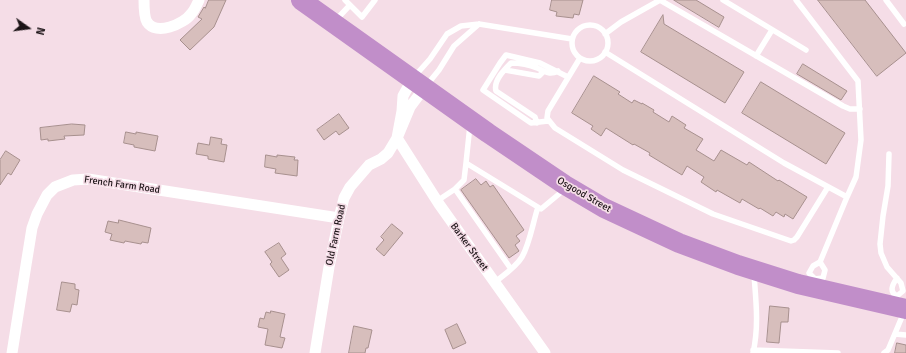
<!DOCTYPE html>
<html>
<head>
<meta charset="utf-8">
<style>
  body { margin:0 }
  #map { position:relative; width:906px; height:353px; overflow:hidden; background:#f5dde7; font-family:Signika,sans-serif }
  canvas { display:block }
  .north { position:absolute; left:8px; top:8px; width:40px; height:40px; -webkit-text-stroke:3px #f5dde7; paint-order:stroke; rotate:104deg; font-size:11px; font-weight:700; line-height:16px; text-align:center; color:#1c1417 }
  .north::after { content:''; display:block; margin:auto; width:14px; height:18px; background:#1c1417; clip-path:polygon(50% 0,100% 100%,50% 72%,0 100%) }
</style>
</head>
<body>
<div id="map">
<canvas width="906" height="353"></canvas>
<div class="north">N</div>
</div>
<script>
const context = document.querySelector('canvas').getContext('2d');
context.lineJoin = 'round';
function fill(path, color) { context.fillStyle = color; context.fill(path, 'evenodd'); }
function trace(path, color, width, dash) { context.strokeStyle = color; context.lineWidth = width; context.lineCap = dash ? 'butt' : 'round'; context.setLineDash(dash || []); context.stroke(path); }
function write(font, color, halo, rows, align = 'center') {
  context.font = font + ' Signika,sans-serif'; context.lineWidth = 3.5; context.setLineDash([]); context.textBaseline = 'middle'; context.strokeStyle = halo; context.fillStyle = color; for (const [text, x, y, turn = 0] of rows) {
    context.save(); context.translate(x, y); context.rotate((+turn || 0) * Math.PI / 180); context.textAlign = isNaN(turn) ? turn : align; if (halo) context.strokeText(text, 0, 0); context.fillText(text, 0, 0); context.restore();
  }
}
const building = new Path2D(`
  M209,0H226L214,27L190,50L180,40L202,19L198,17L204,7L205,8Z
  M552,0H583L579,15L574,14L573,18L556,16L557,12L550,10Z
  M674,0H696L724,17L719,27Z
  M818,0H865L906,53L877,76Z
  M663,15L664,24L744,72L725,103L641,52Z
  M803,64L847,91L841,100L797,74Z
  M594,76L620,92L618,94L632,103L634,100L642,104V103L654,110L653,112L669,122L672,116L686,125L684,128L703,139L696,150L714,161L721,150L747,165L749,162L778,181L779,180L807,197L793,219L785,214L784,217L776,212L773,216L760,208L759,209L742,199L740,203L717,190L716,192L701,182L704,177L687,166L682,175L649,155L650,153L634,144L633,145L606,128L601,136L591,129L593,126L572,113Z
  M761,82L845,133L826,164L742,113Z
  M339,114L349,128L339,135L336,131L324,140L317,130Z
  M72,124L85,125L84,135L64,136L65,139L48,141V139L41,140L40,128Z
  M126,132L136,134V132L158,136L155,151L134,147V145L124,143Z
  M211,137L222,139L221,144L227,145L224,162L208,159V156L196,154L198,143L209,145Z
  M6,151L20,160L11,175L8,173L0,185V160Z
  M266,155L277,157V155L295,157L294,160H298L297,176L275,173L276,169L265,167Z
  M476,179L481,185L486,181L490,187L493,185L524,230L516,236L520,241L515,245L519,251L509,258L461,190Z
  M119,220L151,228L148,243L142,242L141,244L125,241L124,243L110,240L112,234L105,232L108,221L118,223Z
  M392,224L403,233L384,256L376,249L384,240L381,237Z
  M279,243L286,254L281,258L289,270L279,277L270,264L272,262L265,252Z
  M62,282L75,284V289L79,290L77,305L72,304L70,312L57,310Z
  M770,306L789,308L788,322H781L779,343L767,342Z
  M271,311L285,314L280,337L285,338L282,348L265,345L268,329L258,327L260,318L264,319L266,312L270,313Z
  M457,324L466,343L453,349L445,330Z
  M354,326L372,330L368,348H366L365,353H349Z
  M897,343L906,345V353H895Z`);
fill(building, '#d7bebc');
trace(building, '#a7908e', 1);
trace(new Path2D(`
  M345,0L362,17L375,0
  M660,0L843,106L850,109H860
  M723,0L806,50
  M796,0L858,81L861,140L856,177L847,197
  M886,0L904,24
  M335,21L350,5
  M572 43a18 18 0 1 1 36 0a18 18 0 1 1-36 0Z
  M605,34L621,22L660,0
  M605,52L784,163L847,197L820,262L813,266L809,273L815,279
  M756,56L772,30
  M580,58L548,111L547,118L555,128L623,170L713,214L791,241L794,240L797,237L828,187
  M505,70L539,76L543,72
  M414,77L430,59L447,34L461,26L479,24L572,39
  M426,86L439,70L454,46L479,24
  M548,121L531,123L483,90L500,63L506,55L540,63L568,77
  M537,123L535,117L496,91C493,81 504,70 511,63C519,63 530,65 537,68C545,71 549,76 558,71
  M470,125L466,163L541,209L565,189
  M889,154L888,186L883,216L880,244L881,253L887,267L901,283L903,291L897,296
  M455,189L511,269
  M437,201L455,189L464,180L466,163
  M897,278C892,285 889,292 897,296L898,300
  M815,279L823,278L825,270L820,262
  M495,282C504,275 516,267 522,257C530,243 533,222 538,207
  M895,334L906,335
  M753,350L838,353
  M753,353C759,327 756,301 754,275
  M884,353L888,350L904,312`), '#fff', 5.5);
trace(new Path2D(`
  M144,0C144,6 144,17 147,22C156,36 184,24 191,14C195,10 197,4 199,0
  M413,78L403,96L402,111L397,138L439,204L545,353
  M12,353L26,265L32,228L37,214L47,195L55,187L73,180L88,179L339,218
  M315,353L329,267L339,218L344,198L350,187L369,165L381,159L388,153L397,138L410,107L425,87`), '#fff', 11);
trace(new Path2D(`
  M301,0L488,133L565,185L604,208L679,243L738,265L798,284L906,309`), '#c18ec9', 20);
write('10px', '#1c1417', '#f5dde7', [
  ["French Farm Road",122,185,8],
  ["Osgood Street",584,195,30],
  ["Old Farm Road",336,235,-78],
  ["Barker Street",469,247,54]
]);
</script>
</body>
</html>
